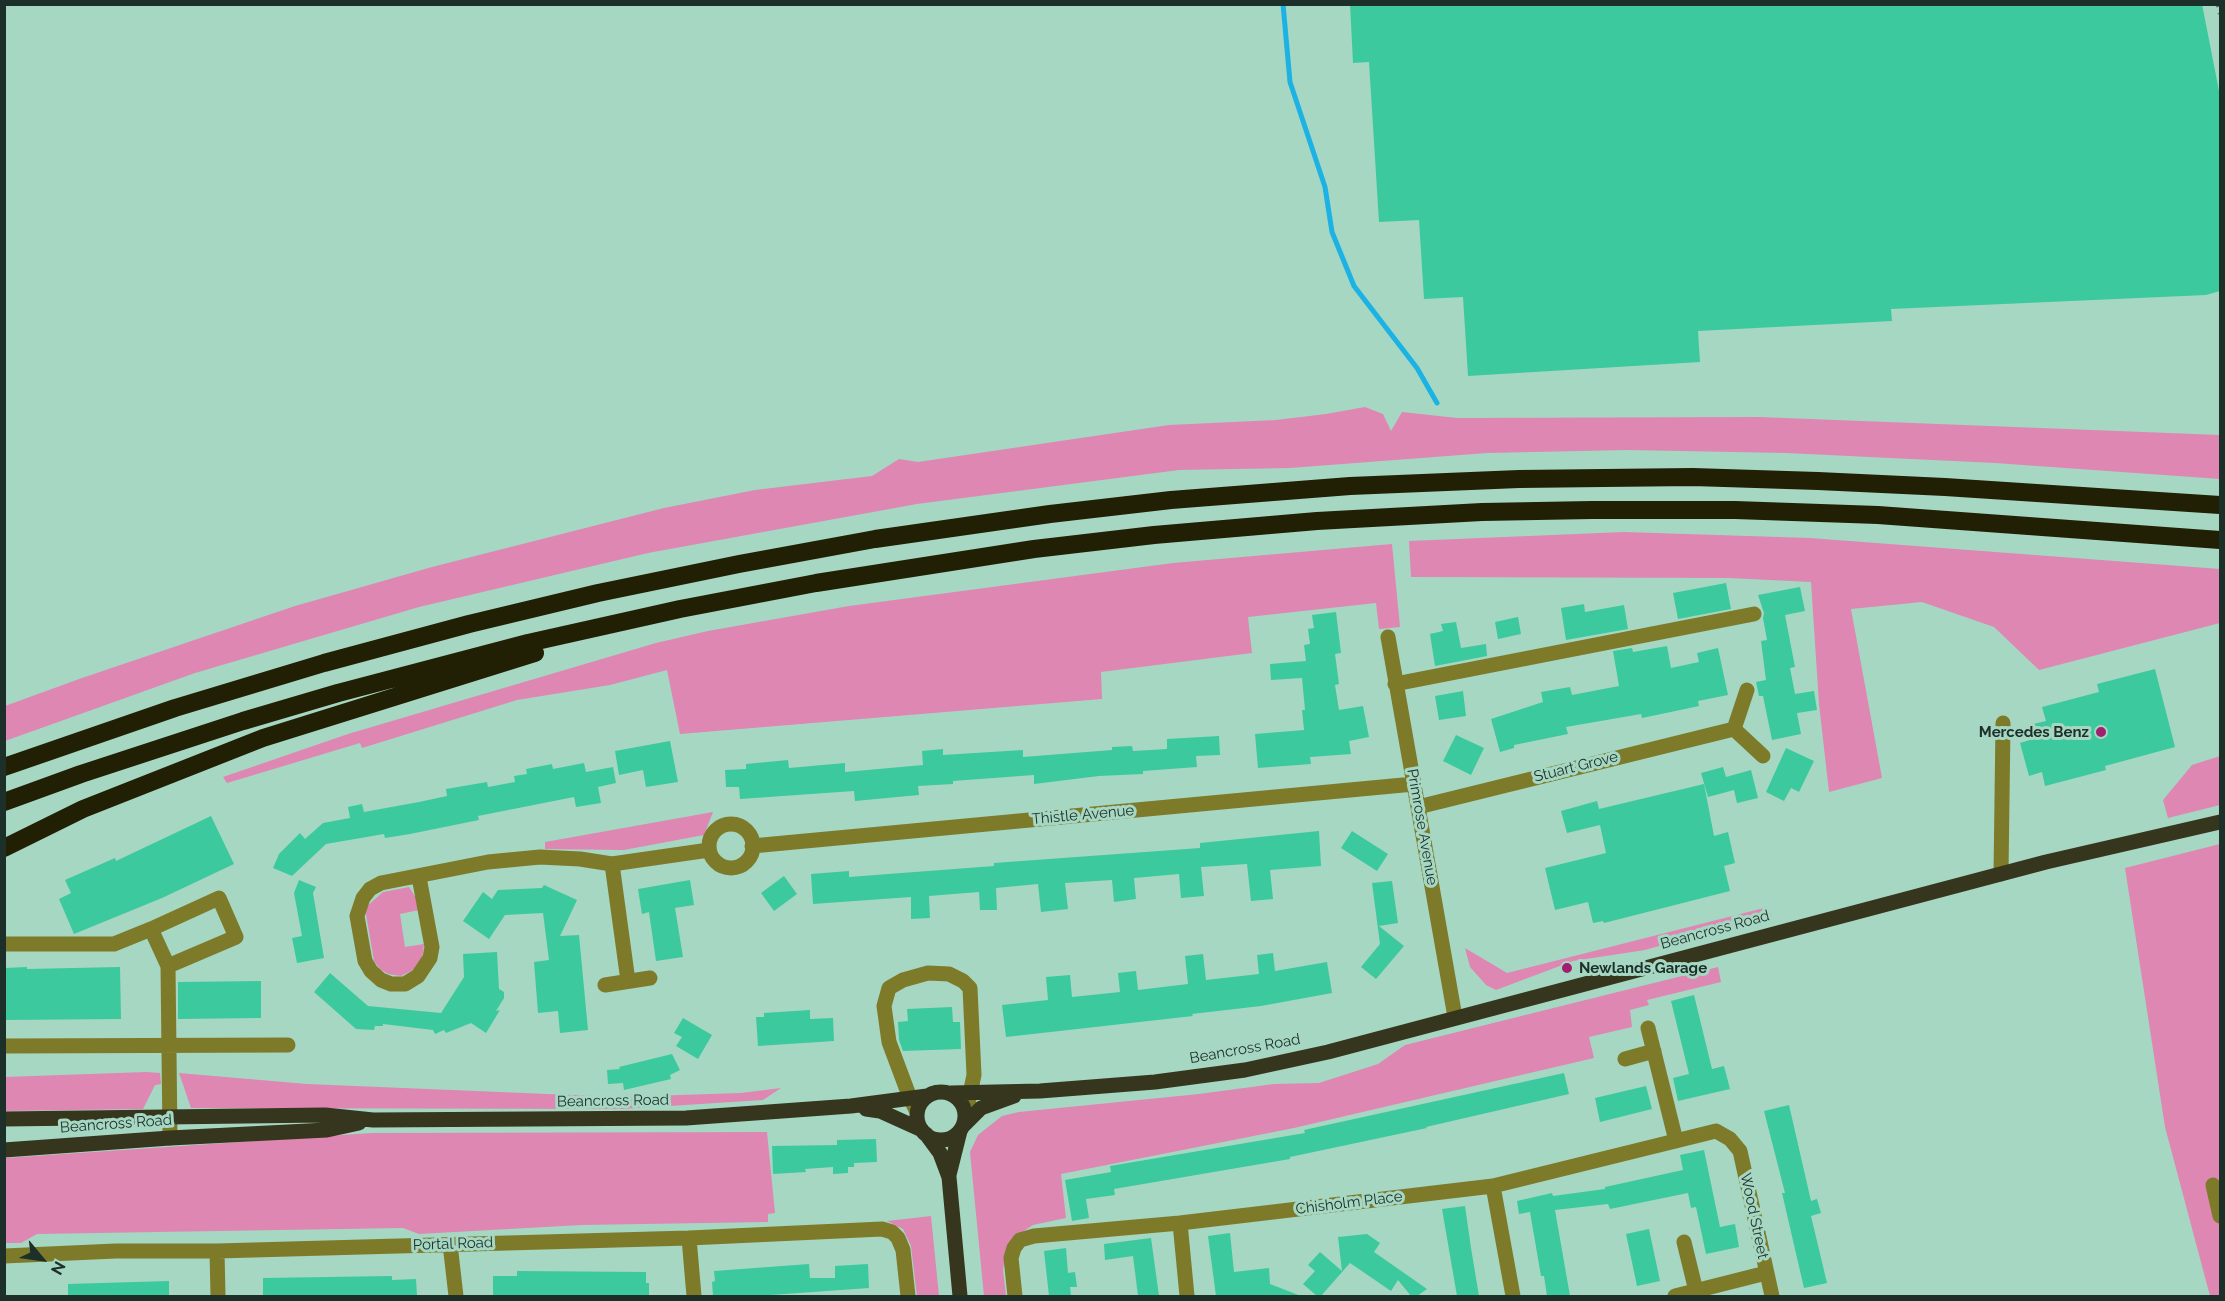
<!DOCTYPE html>
<html>
<head>
<meta charset="utf-8">
<style>
	body { margin:0 }
	#map { position:relative; width:2225px; height:1301px; overflow:hidden; background:#a6d7c3; font-family:Raleway,sans-serif }
	canvas { display:block }
	.frame { position:absolute; inset:0; border:6px solid #1c2f28; pointer-events:none }
	.north { position:absolute; left:12px; top:1229px; width:60px; height:60px; -webkit-text-stroke:4px #a6d7c3; paint-order:stroke; rotate:119deg; font-size:16px; font-weight:700; line-height:24px; text-align:center; color:#1c2f28 }
	.north::after { content:''; display:block; margin:auto; width:21px; height:27px; background:#1c2f28; clip-path:polygon(50% 0,100% 100%,50% 72%,0 100%) }
</style>
</head>
<body>
<div id="map">
<canvas width="2225" height="1301"></canvas>
<div class="frame"></div>
<div class="north">N</div>
</div>
<script>
const c = document.querySelector('canvas').getContext('2d');
c.lineJoin = 'round';
function fillPath(path, color) { c.fillStyle = color; c.fill(path, 'evenodd'); }
const shape = rows => new Path2D(rows.map(r => 'M' + r).join(''));
function trace(path, color, width, dash) { c.strokeStyle = color; c.lineWidth = width; c.lineCap = dash ? 'butt' : 'round'; c.setLineDash(dash || []); c.stroke(path); }
function write(font, color, halo, rows, align = 'center') {
  c.font = font + ' Raleway,sans-serif'; c.lineWidth = 6; c.setLineDash([]); c.textBaseline = 'middle'; c.strokeStyle = halo; c.fillStyle = color; for (const [text, x, y, turn = 0] of rows) {
    c.save(); c.translate(x, y); c.rotate((+turn || 0) * Math.PI / 180); c.textAlign = isNaN(turn) ? turn : align; if (halo) c.strokeText(text, 0, 0); c.fillText(text, 0, 0); c.restore();
  }
}
fillPath(shape([
	[1365,407,1383,414,1391,431,1402,412,1457,418,1759,417,2220,435,2220,479,1995,463,1786,453,1627,450,1487,453,1290,468,1179,470,917,504,648,553,419,607,195,673,5,741,5,706,82,678,295,606,432,567,664,508,755,490,872,476,899,459,918,462,1169,425,1276,420,1326,414],
	[1624,532,1810,538,2220,569,2220,623,2039,670,1994,627,1922,602,1851,609,1882,778,1829,792,1819,704,1811,582,1729,578,1411,577,1409,541],
	[1392,544,1400,627,1379,629,1376,603,1248,617,1252,653,1101,672,1102,699,680,734,667,670,610,685,517,700,362,748,360,743,227,783,223,777,348,734,656,643,708,631,849,606,1173,563],
	[2220,756,2220,805,2168,818,2163,800,2192,765],
	[713,812,704,835,624,850,545,849,545,842],
	[2220,844,2220,1296,2210,1296,2165,1127,2125,868],
	[409,887,416,898,419,910,400,914,405,947,424,944,423,953,420,962,413,970,401,976,388,974,380,969,374,961,365,908,383,892],
	[1768,907,1771,915,1645,950,1573,961,1496,990,1486,985,1470,967,1465,948,1507,973],
	[1718,967,1721,982,1647,1000,1649,1005,1630,1010,1632,1027,1589,1037,1594,1058,1294,1128,1061,1174,1066,1218,1033,1225,1013,1238,1007,1250,1003,1269,1006,1296,984,1296,970,1152,978,1135,1002,1116,1019,1112,1199,1094,1274,1084,1319,1083,1378,1064,1405,1045],
	[146,1072,160,1073,161,1084,155,1085,143,1109,5,1111,5,1077],
	[179,1073,307,1084,620,1097,741,1093,781,1088,763,1100,622,1109,191,1108],
	[767,1132,775,1213,768,1214,768,1222,581,1225,419,1234,403,1228,37,1234,21,1243,5,1243,5,1158,372,1133],
	[931,1216,939,1296,917,1296,911,1246,903,1229,887,1221]
]), '#de87b3');
trace(shape([
	[1283,4,1290,82,1325,187,1332,232,1354,286,1417,368,1437,403]
]), '#1cb2e4', 5);
fillPath(shape([
	[1350,4,2202,4,2220,96,2220,291,2206,295,1891,309,1892,321,1698,331,1700,362,1468,376,1463,297,1424,299,1419,220,1379,222,1369,62,1353,63],
	[1726,583,1731,609,1678,619,1673,593],
	[1800,587,1805,611,1785,615,1795,667,1790,668,1795,694,1814,691,1817,710,1797,713,1801,734,1772,740,1763,696,1759,696,1756,682,1766,680,1761,641,1767,640,1763,618,1764,613,1758,595],
	[1584,604,1585,612,1624,605,1628,629,1566,640,1561,608],
	[1336,612,1341,653,1335,654,1339,684,1335,685,1339,710,1363,706,1369,737,1349,741,1351,754,1310,757,1311,764,1258,768,1255,734,1304,730,1302,710,1305,710,1302,678,1271,680,1270,664,1306,661,1304,645,1310,644,1308,629,1314,628,1312,615],
	[1518,617,1521,634,1498,639,1495,622],
	[1456,622,1461,648,1486,644,1487,656,1435,666,1430,634,1443,631,1441,624],
	[1667,646,1671,668,1699,662,1697,653,1718,648,1728,695,1698,701,1699,706,1666,713,1642,718,1641,714,1566,727,1568,734,1514,745,1514,748,1500,752,1491,719,1543,702,1541,692,1570,687,1572,695,1619,686,1613,651,1632,648,1633,652],
	[2155,669,2175,747,2105,766,2106,770,2045,786,2042,772,2029,776,2020,743,2033,739,2029,725,2046,721,2042,707,2099,692,2097,684],
	[1463,691,1466,716,1439,720,1435,696],
	[1456,735,1484,748,1471,775,1443,761],
	[1219,736,1220,755,1196,756,1197,767,1143,771,1143,774,1099,776,1034,784,1034,775,953,781,953,784,918,786,919,795,855,801,854,791,740,799,739,787,726,787,725,770,746,769,746,764,788,760,789,768,845,763,845,772,923,765,922,751,943,749,943,755,1023,750,1023,757,1112,750,1112,747,1132,746,1133,751,1167,749,1167,739],
	[670,741,678,782,646,787,643,770,619,775,615,751],
	[1786,748,1814,761,1799,792,1791,788,1784,801,1766,792],
	[584,763,586,772,613,767,616,783,598,787,601,803,576,807,574,797,478,816,479,820,410,834,385,838,384,834,326,844,292,876,273,868,279,854,300,833,305,839,323,823,350,818,348,807,362,804,364,812,419,802,447,796,446,789,487,782,488,787,515,782,514,776,527,774,526,769,552,764,553,769],
	[1723,767,1726,777,1751,770,1758,798,1737,803,1734,790,1708,797,1701,773],
	[1704,784,1714,836,1728,832,1735,863,1724,866,1730,891,1604,923,1603,921,1593,923,1588,902,1555,910,1545,868,1606,853,1600,825,1567,833,1561,811,1597,801,1599,809],
	[211,816,234,864,162,898,74,934,59,899,71,893,65,880,115,858,116,861],
	[1319,831,1321,866,1270,870,1273,899,1251,901,1247,864,1201,867,1204,896,1181,898,1179,874,1134,878,1136,899,1114,902,1112,880,1065,883,1068,909,1041,912,1038,884,996,888,997,910,980,910,979,892,929,896,930,918,911,919,911,897,813,904,811,874,849,871,849,877,994,866,994,863,1200,848,1200,843],
	[1352,831,1388,854,1377,871,1341,848],
	[784,876,797,894,774,911,761,893],
	[299,880,316,887,313,893,324,958,297,963,292,938,302,936,294,893],
	[690,880,694,905,675,908,683,957,656,961,649,912,642,914,638,889],
	[1392,881,1398,923,1379,926,1404,946,1376,979,1361,967,1380,944,1372,883],
	[544,885,577,900,560,936,579,935,588,1030,560,1033,558,1011,538,1013,534,962,549,960,543,913,505,915,489,939,463,921,483,892,492,899,498,890,542,888],
	[497,952,499,989,504,992,504,998,496,1011,500,1010,486,1033,471,1023,446,1033,444,1030,435,1034,433,1030,383,1024,383,1026,375,1026,374,1030,356,1029,314,992,330,973,368,1006,441,1013,464,977,463,954],
	[1273,953,1275,971,1327,962,1332,993,1261,1006,1192,1014,1193,1016,1006,1037,1002,1005,1048,1000,1046,977,1070,975,1072,997,1120,992,1118,973,1136,971,1138,990,1188,984,1185,956,1203,954,1206,980,1259,974,1257,955],
	[27,967,27,969,120,967,121,1019,4,1020,4,968],
	[261,981,261,1018,178,1019,178,982],
	[1694,995,1712,1069,1724,1066,1730,1089,1678,1101,1673,1078,1689,1074,1671,1001],
	[952,1007,953,1022,960,1022,961,1049,903,1051,899,1040,898,1022,908,1021,907,1009],
	[810,1010,810,1019,833,1018,834,1041,758,1046,756,1017,764,1017,764,1013],
	[683,1018,712,1035,698,1059,676,1046,682,1037,674,1033],
	[672,1054,680,1070,670,1075,671,1079,624,1090,623,1083,608,1084,607,1070,620,1069,619,1067],
	[1564,1073,1569,1094,1426,1127,1427,1128,1290,1157,1290,1159,1114,1189,1115,1195,1086,1199,1089,1218,1072,1221,1065,1180,1111,1172,1110,1166,1305,1133,1304,1130],
	[1646,1086,1652,1109,1600,1122,1595,1098],
	[1789,1105,1811,1201,1817,1199,1821,1213,1811,1216,1827,1283,1804,1288,1782,1193,1785,1193,1764,1111],
	[876,1139,877,1162,854,1163,854,1167,848,1167,848,1173,833,1174,833,1167,805,1169,806,1172,773,1174,772,1146,837,1145,837,1140],
	[1704,1150,1720,1227,1735,1224,1739,1247,1706,1254,1696,1207,1691,1208,1688,1193,1610,1209,1608,1204,1555,1210,1570,1296,1547,1296,1544,1276,1541,1276,1530,1212,1519,1214,1517,1201,1552,1193,1553,1196,1605,1189,1605,1187,1683,1170,1680,1155],
	[1465,1206,1471,1248,1479,1296,1457,1296,1442,1209],
	[1649,1229,1660,1281,1637,1286,1626,1234],
	[1230,1233,1234,1272,1269,1268,1270,1284,1301,1296,1216,1296,1208,1236],
	[1367,1234,1380,1243,1374,1252,1427,1289,1417,1296,1411,1296,1398,1280,1391,1291,1350,1263,1321,1296,1317,1296,1303,1284,1315,1271,1308,1265,1320,1252,1342,1271,1338,1237],
	[1151,1238,1159,1296,1138,1296,1133,1256,1105,1260,1104,1244],
	[1066,1248,1068,1273,1075,1272,1077,1287,1070,1287,1071,1296,1049,1296,1044,1251],
	[809,1264,810,1278,835,1278,835,1266,868,1264,869,1288,757,1296,713,1296,712,1282,715,1281,714,1271],
	[517,1271,646,1272,646,1283,649,1283,649,1296,493,1296,493,1276,517,1276],
	[392,1276,392,1280,416,1279,417,1296,263,1296,263,1278],
	[169,1281,169,1296,68,1296,68,1284]
]), '#3cc99e');
trace(shape([
	[1388,637,1455,1017],
	[1395,684,1754,614],
	[1747,690,1734,729,1763,756],
	[1418,807,1734,729],
	'709 846a22 22 0 1 1 44 0a22 22 0 1 1-44 0Z',
	[752,846,1414,784],
	[612,864,628,981],
	[2001,874,2003,723],
	[419,877,432,947,430,958,418,976,405,984,391,984,381,980,371,971,365,961,357,916,363,898,370,889,381,883,488,862,540,857,580,859,612,864,709,850],
	[151,929,219,898,236,937,168,966],
	[4,944,114,944,151,929,168,966,170,1138],
	[605,985,650,978],
	[1648,1028,1676,1141],
	[4,1046,288,1045],
	[1625,1059,1654,1051],
	[917,1112,910,1098,889,1042,884,1006,889,988,903,980,928,973,949,974,963,981,970,988,974,1075,966,1113],
	[2213,1185,2220,1216],
	[1493,1186,1513,1296],
	[1180,1223,1187,1296],
	[689,1238,694,1296],
	[1684,1242,1696,1291],
	[450,1244,456,1296],
	[217,1251,218,1296],
	[4,1256,116,1251,217,1251,689,1238,882,1229,892,1232,898,1238,903,1250,908,1296],
	[1015,1296,1011,1258,1014,1248,1020,1240,1034,1236,1180,1223,1493,1186,1716,1131,1730,1139,1740,1151,1772,1296],
	[1675,1296,1766,1273]
]), '#7d7b2a', 15);
trace(shape([
	'917 1116a24 24 0 1 1 48 0a24 24 0 1 1-48 0Z',
	[951,1093,1040,1091,1155,1082,1245,1070,1328,1052,2046,862,2220,822],
	[866,1109,880,1111,922,1130],
	[4,1119,325,1115,373,1120,686,1118,851,1106,927,1096],
	[963,1126,981,1108,1014,1096],
	[926,1134,940,1153,949,1177,960,1296],
	[4,1150,170,1138,327,1130,359,1123],
	[949,1175,960,1131]
]), '#36361e', 15);
trace(shape([
	[4,767,175,708,324,663,469,624,598,593,739,564,875,539,1050,514,1171,500,1350,486,1519,479,1603,478,1693,477,1818,481,1945,487,2220,505],
	[4,802,81,774,243,721,338,693,528,643,680,609,816,583,1034,549,1154,535,1317,521,1482,512,1592,510,1735,510,1878,515,2220,540],
	[4,848,83,809,263,738,535,653]
]), '#212004', 18);
trace(shape([
	[2218,4,2220,14]
]), '#57776b', 4.5, [3, 6]);
for (const [x, y, r, color] of [
	[2101,732,6,"#a11f6f"],
	[1567,968,6,"#a11f6f"]
]) { const dot = new Path2D(); dot.arc(x, y, r, 0, 2 * Math.PI); c.fillStyle = color; c.fill(dot); trace(dot, '#a6d7c3', 2); }
write('bold 15px', '#1c2f28', '#a6d7c3', [
	["Mercedes Benz",2089,732],
	["Newlands Garage",1579,968,"left"]
], 'right');
write('15px', '#1c2f28', '#a6d7c3', [
	["Stuart Grove",1576,767,-14],
	["Thistle Avenue",1083,815,-5],
	["Primrose Avenue",1422,827,80],
	["Beancross Road",1715,930,-15],
	["Beancross Road",1245,1049,-10],
	["Beancross Road",613,1101,-1],
	["Beancross Road",116,1124,-4],
	["Chisholm Place",1349,1203,-7],
	["Wood Street",1754,1216,78],
	["Portal Road",453,1244,-2]
]);
</script>
</body>
</html>
